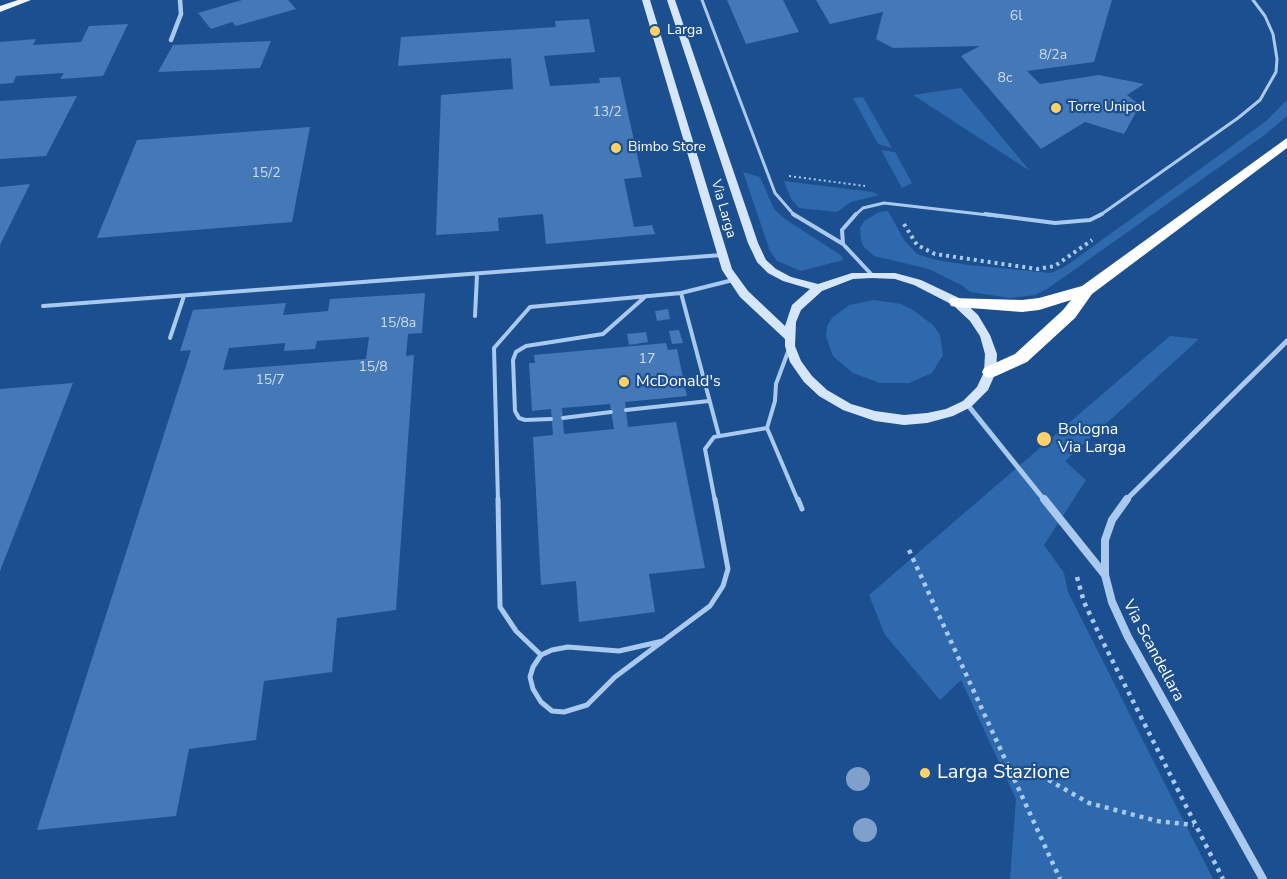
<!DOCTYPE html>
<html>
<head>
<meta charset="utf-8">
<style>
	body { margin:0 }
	canvas { display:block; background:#1b4f8f }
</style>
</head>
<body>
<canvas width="1287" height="879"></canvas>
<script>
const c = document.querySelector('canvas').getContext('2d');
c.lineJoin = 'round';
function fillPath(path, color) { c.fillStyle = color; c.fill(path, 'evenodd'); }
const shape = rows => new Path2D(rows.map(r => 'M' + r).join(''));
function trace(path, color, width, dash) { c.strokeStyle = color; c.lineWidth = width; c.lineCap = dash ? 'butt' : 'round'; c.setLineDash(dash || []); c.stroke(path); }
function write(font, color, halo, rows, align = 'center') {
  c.font = font + ' "Nunito Sans",sans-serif'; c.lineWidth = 4.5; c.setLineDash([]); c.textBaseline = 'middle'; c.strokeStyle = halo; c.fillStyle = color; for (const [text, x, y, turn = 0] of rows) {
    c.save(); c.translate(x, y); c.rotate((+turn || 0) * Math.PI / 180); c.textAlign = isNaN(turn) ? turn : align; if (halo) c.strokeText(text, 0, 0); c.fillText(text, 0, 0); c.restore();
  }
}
fillPath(shape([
	[961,88,1030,171,913,95],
	[863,97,892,148,878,144,853,98],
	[1287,100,1287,116,1266,134,1047,289,1035,295,1010,298,970,292,963,286,929,269,874,256,863,246,861,239,860,228,864,221,879,212,888,211,904,240,917,254,936,260,969,265,1051,273,1066,266,1265,122],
	[881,150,895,152,912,183,902,188],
	[743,172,760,177,774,209,785,219,842,256,843,260,801,271,777,261,770,251],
	[784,181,872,192,879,195,851,202,837,212,799,208,791,199],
	[874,300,901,304,913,310,933,325,940,335,943,355,932,373,909,383,880,383,853,373,833,356,826,336,827,326,832,318,849,305],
	[1170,336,1199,339,1065,461,1086,480,1044,545,1064,573,1068,592,1213,879,1010,879,1016,799,961,680,940,700,885,635,869,595]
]), '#2e69ad');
fillPath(shape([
	[242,0,288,0,296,9,236,26,232,22,211,29,198,13],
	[727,0,783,0,799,32,746,44],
	[816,0,1112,0,1094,62,1027,71,1040,84,1099,75,1144,84,1127,95,1140,105,1124,134,1085,122,1041,149,961,56,980,46,893,48,876,39,883,12,830,24],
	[589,19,595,52,544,56,550,86,600,83,599,78,620,77,642,177,624,179,634,227,652,225,655,234,546,244,543,214,498,218,499,231,436,235,441,95,513,89,511,58,398,66,401,37,556,27,555,21],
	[128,24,103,76,60,79,64,73,16,76,13,83,0,84,0,42,36,39,33,45,81,42,89,26],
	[271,41,260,68,158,72,173,45],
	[77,96,46,156,0,159,0,101],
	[310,127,292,222,97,238,137,140],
	[30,184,0,245,0,187],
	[425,293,422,333,408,334,406,356,414,355,396,610,337,618,332,672,264,681,256,740,189,749,176,816,37,830,191,350,180,351,193,310,286,303,283,315,328,311,330,299],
	[369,337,366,359,223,370,229,348,285,343,284,351,315,349,317,341],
	[668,309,670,319,657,321,655,311],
	[679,330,683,343,672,344,669,331],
	[646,332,648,342,629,345,627,334],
	[666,343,668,350,677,349,687,396,625,402,628,427,676,422,705,568,649,574,655,612,579,622,576,581,541,585,533,437,553,435,551,409,532,411,529,363,535,363,534,355],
	[610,404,614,429,564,434,562,408],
	[73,383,25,507,0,571,0,389]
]), '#4478b7');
trace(shape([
	[789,176,865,186]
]), '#a9c9ee', 2, [2, 3]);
trace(shape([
	[904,224,917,245,935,254,1037,269,1055,266,1092,240]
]), '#a9c9ee', 4, [3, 4]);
trace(shape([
	[909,550,1060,879],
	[1077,577,1084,602,1102,640,1223,879],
	[1013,775,1045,778,1089,803,1157,821,1194,825]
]), '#a9c9ee', 4.5, [4, 5]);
trace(shape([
	[702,0,775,193,795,216],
	[854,216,863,208,884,203,997,216],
	[1099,216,1238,118,1260,100,1276,72,1277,59,1273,34,1265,16,1253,0]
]), '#a9c9ee', 3);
trace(shape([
	[793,214,843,244],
	[856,214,842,230,843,244,872,275],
	[985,214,1055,223,1090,220,1102,214],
	[681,293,719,436],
	[43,306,722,255],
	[475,316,477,275],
	[170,338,184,296],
	[789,349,776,384,775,401,767,428,798,501],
	[626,410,709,401],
	[563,418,611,412],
	[551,419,525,420,519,418,515,411,513,360,516,352,526,346,603,334,646,296],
	[498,501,494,348,530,307,681,293,733,280],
	[715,501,705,449,714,437,767,428]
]), '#a9c9ee', 4);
trace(shape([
	[498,499,500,607,516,631,541,655],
	[798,499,802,509],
	[663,641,615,677,587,705,564,712,552,711,541,702,533,689,530,677,533,667,541,655,552,650,568,647,619,651,663,641],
	[663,641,710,606,723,586,728,569,715,499]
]), '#a9c9ee', 5);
trace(shape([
	[171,40,181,14,180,0]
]), '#a9c9ee', 4.5);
trace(shape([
	[967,404,1045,501],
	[1125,501,1287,341]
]), '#a9c9ee', 5);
trace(shape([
	[1044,499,1105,575],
	[1127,499,1112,520,1105,540,1105,575,1112,602,1128,637,1263,879]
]), '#a9c9ee', 8);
fillPath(shape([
	[642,0,650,0,732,269,748,291,785,326,792,305,810,289,783,281,768,273,757,262,748,243,667,0,675,0,758,243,766,260,776,269,791,277,818,284,852,273,895,273,921,280,961,299,978,315,990,335,997,354,996,372,988,390,971,407,953,416,927,423,904,425,875,421,843,410,819,396,804,382,790,362,785,346,785,339,740,297,722,270,642,0],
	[872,278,895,279,914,285,953,305,970,321,980,336,985,354,984,372,977,387,963,401,946,409,927,413,904,415,875,411,851,404,827,390,812,376,801,361,795,346,796,322,801,310,822,291,853,279,872,278]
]), '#d6e6fa');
fillPath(shape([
	[18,0,31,0,0,12,0,6,18,0]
]), '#f0f6ff');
fillPath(shape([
	[1287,138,1287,148,1092,294,1075,318,1027,362,996,376,990,378,984,376,982,372,984,368,1015,354,1063,310,1071,300,1039,310,1022,312,957,307,951,306,949,302,951,298,1022,300,1039,298,1082,286,1287,138]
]), '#fff');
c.fillStyle = '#7ea0ca';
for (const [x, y] of [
	[858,779],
	[865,830]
]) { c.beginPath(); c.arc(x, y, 12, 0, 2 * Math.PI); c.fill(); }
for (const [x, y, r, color] of [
	[655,31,6,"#ffd166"],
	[1056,108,6,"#ffd166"],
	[616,148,6,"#ffd166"],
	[624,382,6,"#ffd166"],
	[1044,439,8,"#ffd166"],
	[925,773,6,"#ffd166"]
]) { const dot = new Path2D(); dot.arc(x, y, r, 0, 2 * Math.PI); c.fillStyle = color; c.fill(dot); trace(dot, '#1b4f8f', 2); }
write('14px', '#d0dded', null, [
	["6l",1016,17],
	["8/2a",1053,56],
	["8c",1005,79],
	["13/2",607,113],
	["15/2",266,174],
	["15/8a",398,324],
	["17",647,360],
	["15/8",373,368],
	["15/7",270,381]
]);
write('14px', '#fff', '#1b4f8f', [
	["Larga",667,31],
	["Torre Unipol",1068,108],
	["Bimbo Store",628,148]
], 'left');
write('14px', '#fff', '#1b4f8f', [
	["Via Larga",723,209,74]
]);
write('16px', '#fff', '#1b4f8f', [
	["McDonald's",636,382],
	["Bologna",1058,430],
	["Via Larga",1058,448]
], 'left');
write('16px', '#fff', '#1b4f8f', [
	["Via Scandellara",1153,651,62]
]);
write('20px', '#fff', '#1b4f8f', [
	["Larga Stazione",937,773]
], 'left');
</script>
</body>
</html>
